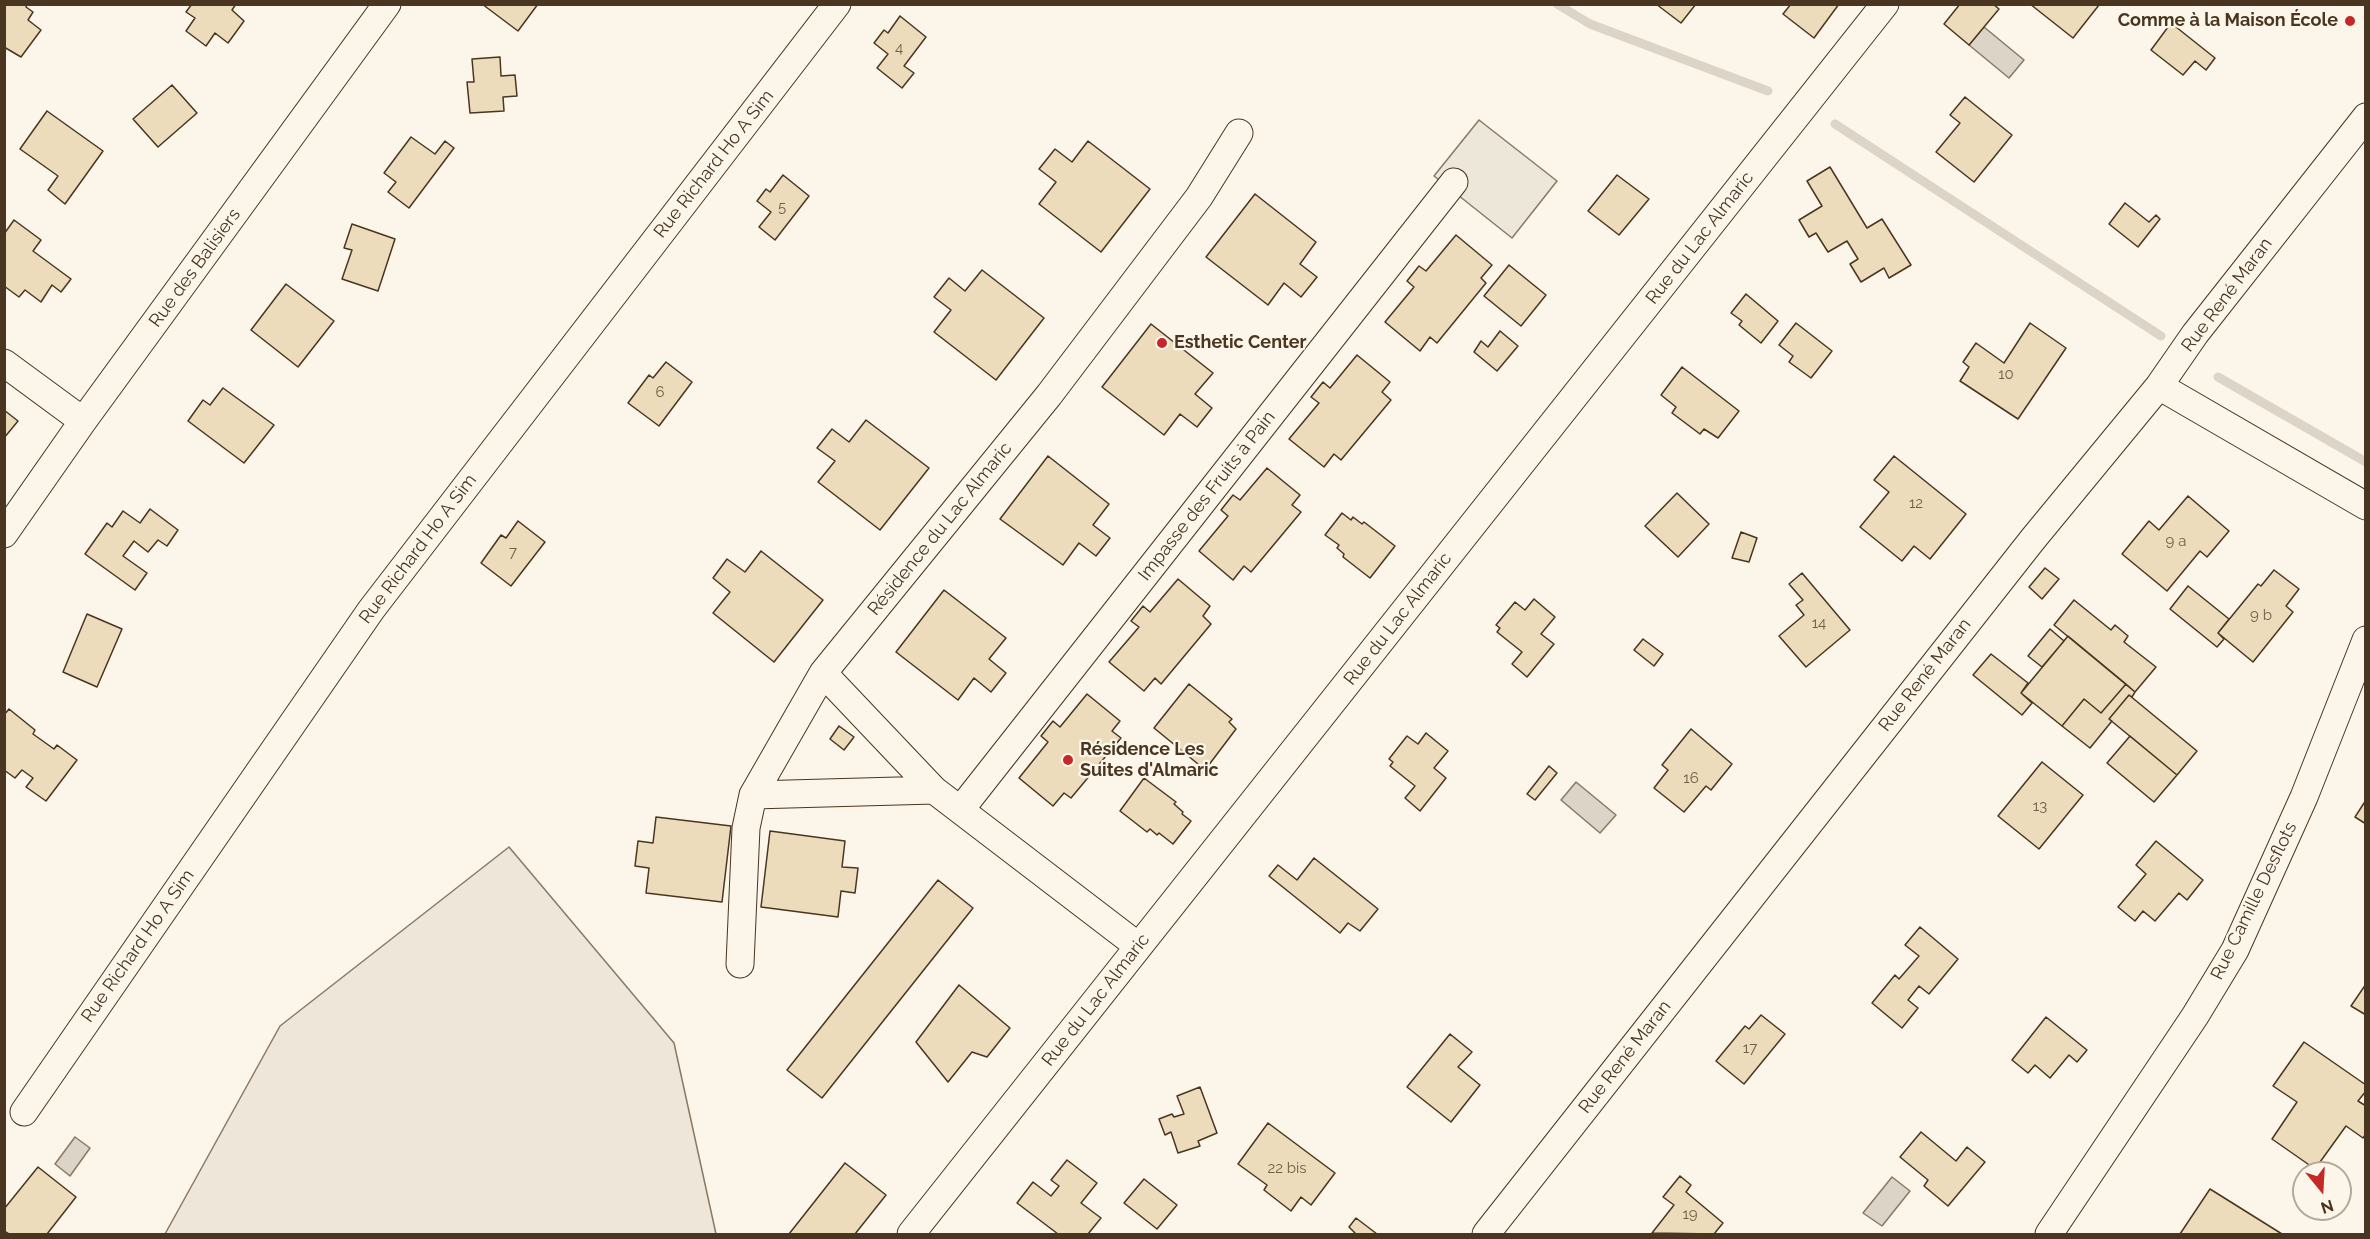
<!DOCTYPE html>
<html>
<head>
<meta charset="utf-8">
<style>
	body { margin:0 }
	#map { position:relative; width:2370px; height:1239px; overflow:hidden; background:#fbf6e9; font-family:Raleway,sans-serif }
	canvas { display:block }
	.frame { position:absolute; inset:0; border:6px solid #4a3520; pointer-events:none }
	.north { position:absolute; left:2292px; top:1161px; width:60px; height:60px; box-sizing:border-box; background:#fbf6e9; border:2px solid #b4a999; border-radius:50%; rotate:162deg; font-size:16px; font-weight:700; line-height:24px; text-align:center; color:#4a3520 }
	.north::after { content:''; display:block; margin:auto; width:21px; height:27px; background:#c62828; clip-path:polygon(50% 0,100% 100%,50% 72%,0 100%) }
</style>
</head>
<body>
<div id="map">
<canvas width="2370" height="1239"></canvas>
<div class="frame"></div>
<div class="north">N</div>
</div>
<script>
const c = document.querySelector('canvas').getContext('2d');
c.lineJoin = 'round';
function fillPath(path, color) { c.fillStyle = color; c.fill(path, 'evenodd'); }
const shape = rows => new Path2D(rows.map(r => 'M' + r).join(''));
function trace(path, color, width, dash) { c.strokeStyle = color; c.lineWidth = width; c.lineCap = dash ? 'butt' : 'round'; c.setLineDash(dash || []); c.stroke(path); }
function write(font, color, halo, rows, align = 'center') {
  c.font = font + ' Raleway,sans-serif'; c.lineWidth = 4.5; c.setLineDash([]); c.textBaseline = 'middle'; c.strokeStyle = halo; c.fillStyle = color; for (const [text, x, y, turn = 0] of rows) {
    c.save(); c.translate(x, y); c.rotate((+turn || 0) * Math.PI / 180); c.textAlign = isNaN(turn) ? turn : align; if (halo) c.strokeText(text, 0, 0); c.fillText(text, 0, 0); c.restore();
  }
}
const green = shape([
	[509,847,674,1043,716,1234,165,1234,280,1026,509,847]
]);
fillPath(green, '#ede6d9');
trace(green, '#887966', 1.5);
const parking = shape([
	[1479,120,1557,181,1512,238,1434,176,1479,120]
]);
fillPath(parking, '#ede7d9');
trace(parking, '#887966', 1.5);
const water = shape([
	[1984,27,2024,60,2009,78,1969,45,1984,27],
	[1576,782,1616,815,1600,833,1561,800,1576,782],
	[75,1137,90,1148,70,1176,55,1164,75,1137],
	[1892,1177,1910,1191,1882,1226,1863,1213,1892,1177]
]);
fillPath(water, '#dcd4c6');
trace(water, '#887966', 1.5);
trace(shape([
	[1557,4,1590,24,1768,91],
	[1835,124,2161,336],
	[2218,377,2366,462]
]), '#dcd4c6', 9);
const building = shape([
	[4,4,27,4,26,7,33,12,28,20,41,30,21,57,4,47,4,4],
	[192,4,236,4,232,10,244,21,228,43,215,33,206,46,186,31,195,18,186,12,192,4],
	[482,4,538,4,518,31,482,4],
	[1656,4,1696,4,1681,23,1656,4],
	[1791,4,1839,4,1814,38,1783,14,1791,4],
	[1960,4,1993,4,1999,9,1969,45,1944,24,1960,4],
	[2030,4,2098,4,2099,5,2073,38,2030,4],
	[900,16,926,37,904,66,914,73,902,88,877,68,888,54,874,43,884,30,888,33,900,16],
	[2171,23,2215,58,2206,70,2195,61,2183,75,2151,50,2171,23],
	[500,57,501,76,515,75,517,96,503,97,504,111,470,113,467,82,474,82,472,59,500,57],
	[172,85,197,113,158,147,133,119,172,85],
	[1965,97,2012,135,1974,182,1936,152,1960,123,1950,115,1965,97],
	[47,111,103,151,65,204,48,190,58,176,20,149,47,111],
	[411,137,435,154,445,141,454,148,409,208,388,192,396,182,384,173,411,137],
	[1088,141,1150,189,1101,252,1039,204,1056,182,1039,169,1055,149,1072,162,1088,141],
	[1830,167,1867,228,1882,219,1911,265,1889,278,1884,268,1861,282,1850,264,1858,259,1847,241,1828,252,1816,233,1809,237,1799,220,1822,206,1807,181,1830,167],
	[783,175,809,196,775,240,759,227,771,212,757,201,766,189,770,192,783,175],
	[1617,175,1649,199,1619,235,1588,211,1617,175],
	[1255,194,1316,242,1300,264,1317,277,1301,297,1284,283,1268,305,1206,257,1255,194],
	[2125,203,2149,222,2156,215,2160,219,2138,247,2109,224,2125,203],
	[14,220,41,240,33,251,71,279,61,292,52,285,41,302,25,290,19,297,4,286,4,234,14,220],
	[352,224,395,239,378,291,342,279,352,250,344,248,352,224],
	[1456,235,1492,265,1481,278,1486,283,1437,343,1430,337,1420,351,1385,322,1414,287,1407,281,1419,266,1426,271,1456,235],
	[1509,265,1546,295,1521,326,1484,296,1509,265],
	[982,270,1044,318,996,380,934,332,951,310,934,297,949,278,965,291,982,270],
	[286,284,334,321,298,367,251,330,286,284],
	[1746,294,1778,321,1761,343,1739,325,1742,321,1731,313,1746,294],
	[1796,323,1832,351,1811,378,1789,362,1793,356,1779,345,1796,323],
	[2030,323,2066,348,2018,419,1960,381,1969,367,1963,362,1976,343,2004,363,2030,323],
	[1151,324,1213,373,1195,394,1212,408,1197,427,1180,414,1164,435,1102,387,1151,324],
	[1500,331,1518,346,1497,371,1474,352,1481,341,1488,347,1500,331],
	[1357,355,1390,382,1382,392,1391,400,1341,460,1334,454,1324,467,1289,439,1319,403,1311,397,1323,382,1330,388,1357,355],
	[666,362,692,382,659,426,628,403,649,375,653,378,666,362],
	[1682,367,1739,411,1718,438,1704,429,1700,434,1672,413,1676,407,1661,395,1682,367],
	[223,388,274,425,244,463,188,421,203,400,210,405,223,388],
	[4,410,18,421,4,438,4,410],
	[866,420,929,468,880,530,818,482,835,461,817,448,832,429,849,442,866,420],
	[1048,456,1109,504,1093,525,1110,538,1096,556,1079,543,1063,565,1000,519,1048,456],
	[1894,456,1966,514,1930,559,1914,546,1902,561,1860,527,1889,492,1874,480,1894,456],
	[1267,468,1300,495,1292,505,1301,512,1251,572,1244,566,1233,580,1199,551,1228,516,1221,510,1233,495,1240,500,1267,468],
	[1677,493,1709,524,1678,557,1645,526,1677,493],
	[2188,496,2229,531,2207,557,2200,551,2167,591,2122,554,2149,521,2159,530,2188,496],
	[150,509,178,530,167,546,158,540,148,552,134,541,123,556,147,573,135,590,85,554,107,523,112,527,123,511,140,523,150,509],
	[1342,513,1351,520,1353,517,1362,524,1364,522,1395,546,1370,578,1343,557,1344,554,1337,548,1339,545,1325,535,1342,513],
	[518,521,545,542,511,586,481,563,501,535,506,538,518,521],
	[1741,532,1757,538,1749,562,1732,558,1741,532],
	[761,551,823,600,774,662,713,613,730,592,713,578,727,559,745,572,761,551],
	[2045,568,2059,579,2042,599,2029,587,2045,568],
	[2274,570,2299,589,2286,606,2293,612,2253,662,2218,633,2258,584,2261,586,2274,570],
	[1802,573,1850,630,1806,667,1779,636,1804,615,1796,605,1803,600,1789,584,1802,573],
	[1178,579,1210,606,1203,616,1211,624,1161,684,1155,678,1144,691,1109,662,1139,627,1131,621,1143,606,1150,612,1178,579],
	[2188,586,2229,619,2218,633,2224,639,2217,647,2170,609,2188,586],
	[944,590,1006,638,989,659,1006,673,991,692,974,678,958,700,896,652,944,590],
	[1534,599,1555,617,1541,634,1554,644,1527,677,1512,664,1522,652,1497,632,1500,628,1496,625,1515,602,1525,610,1534,599],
	[2074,600,2111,630,2115,625,2128,636,2124,642,2156,667,2135,692,2054,625,2074,600],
	[87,614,122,629,97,687,63,672,87,614],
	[2050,629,2064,641,2042,667,2028,656,2050,629],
	[2068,636,2126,684,2101,713,2084,699,2062,726,2021,693,2068,636],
	[1643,639,1663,654,1654,666,1634,650,1643,639],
	[1991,654,2028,683,2021,693,2032,703,2022,715,1973,675,1991,654],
	[1189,684,1232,719,1229,722,1236,729,1202,774,1195,768,1198,764,1154,728,1189,684],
	[2126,684,2135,692,2132,697,2129,695,2109,719,2112,721,2090,748,2062,726,2084,699,2101,713,2126,684],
	[1087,694,1120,721,1112,731,1121,738,1071,798,1064,793,1053,806,1019,778,1048,742,1041,736,1053,721,1060,727,1087,694],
	[2129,695,2197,751,2177,775,2109,719,2129,695],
	[9,709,35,730,33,734,54,749,57,745,77,760,46,801,26,787,33,778,22,770,15,778,4,770,4,715,9,709],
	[839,726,854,737,844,750,830,739,839,726],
	[1691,729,1732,764,1711,790,1706,786,1684,812,1654,788,1668,770,1662,765,1691,729],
	[1426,733,1448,751,1434,768,1446,778,1420,811,1405,798,1415,786,1390,766,1393,762,1389,759,1407,736,1418,744,1426,733],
	[2130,736,2177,775,2154,802,2107,763,2130,736],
	[2042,762,2083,795,2039,849,1998,816,2042,762],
	[1549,766,1557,773,1535,800,1527,794,1549,766],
	[1144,778,1176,802,1174,804,1183,812,1182,814,1191,821,1173,844,1159,833,1157,835,1150,829,1147,832,1120,811,1144,778],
	[2366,800,2366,824,2355,817,2366,800],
	[656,817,731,826,722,902,646,893,649,868,635,866,638,841,653,843,656,817],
	[770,831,845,841,842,867,858,868,855,893,841,891,838,917,761,907,770,831],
	[2156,841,2203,880,2187,900,2179,893,2155,921,2143,911,2135,921,2118,907,2146,874,2136,865,2156,841],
	[1314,858,1378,909,1360,931,1348,923,1340,933,1269,876,1278,865,1297,880,1314,858],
	[938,880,973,908,822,1098,787,1070,938,880],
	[1920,927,1958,959,1929,994,1919,986,1908,1000,1918,1008,1902,1028,1872,1003,1895,975,1899,979,1919,956,1905,945,1920,927],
	[2366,984,2366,1015,2351,1006,2366,984],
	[959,985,1010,1028,987,1057,972,1052,948,1082,916,1042,959,985],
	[1761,1015,1785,1034,1744,1084,1716,1061,1745,1026,1749,1029,1761,1015],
	[2046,1017,2087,1050,2077,1062,2069,1055,2050,1078,2035,1065,2028,1073,2012,1060,2046,1017],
	[1450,1034,1472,1052,1458,1067,1480,1085,1451,1122,1407,1087,1450,1034],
	[2304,1042,2366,1085,2366,1091,2358,1101,2366,1106,2366,1134,2363,1138,2346,1126,2315,1169,2272,1139,2297,1102,2273,1086,2304,1042],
	[1200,1087,1217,1133,1198,1141,1200,1146,1178,1153,1171,1132,1165,1135,1159,1119,1172,1114,1174,1117,1184,1114,1177,1096,1200,1087],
	[1268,1123,1335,1173,1311,1205,1301,1197,1291,1211,1264,1190,1267,1185,1238,1164,1268,1123],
	[1921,1132,1956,1161,1967,1147,1985,1162,1948,1206,1924,1186,1928,1180,1900,1157,1921,1132],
	[1067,1160,1097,1183,1081,1203,1101,1218,1088,1234,1058,1234,1017,1203,1033,1182,1051,1196,1059,1186,1051,1180,1067,1160],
	[845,1163,886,1195,855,1234,789,1234,845,1163],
	[38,1167,76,1197,47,1234,9,1234,4,1231,4,1209,38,1167],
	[1680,1176,1691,1185,1686,1192,1723,1223,1714,1234,1652,1233,1674,1205,1663,1197,1680,1176],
	[1144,1179,1177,1205,1157,1229,1124,1203,1144,1179],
	[2210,1189,2282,1234,2180,1234,2210,1189],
	[1356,1218,1377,1234,1354,1234,1355,1233,1349,1227,1356,1218]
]);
fillPath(building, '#ecdcbc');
trace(building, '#4a3520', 1.5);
const minor = shape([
	[4,363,83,421],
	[2159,386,2366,506],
	[4,534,83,421,387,4],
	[823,673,934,790,1138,946],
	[753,795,934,790],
	[961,809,1454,182],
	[740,964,746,828,753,795,823,673,1049,395,1199,197,1239,133],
	[24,1112,371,610,837,4],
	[911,1234,1885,4],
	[1486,1234,2033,539,2159,386,2195,334,2366,117],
	[2049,1234,2195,1016,2235,950,2304,797,2366,640]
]);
trace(minor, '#4a3520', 29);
trace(minor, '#fbf6e9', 27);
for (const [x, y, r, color] of [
	[2350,21,6,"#c62828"],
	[1162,343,6,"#c62828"],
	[1068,760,6,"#c62828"]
]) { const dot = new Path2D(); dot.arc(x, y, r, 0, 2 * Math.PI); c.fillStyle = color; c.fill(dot); trace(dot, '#fbf6e9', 2); }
write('15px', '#725f47', null, [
	["4",899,48],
	["5",782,207],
	["10",2006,374],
	["6",660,392],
	["12",1916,503],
	["9 a",2176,541],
	["7",513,552],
	["9 b",2261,615],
	["14",1819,623],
	["16",1691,778],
	["13",2040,806],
	["17",1750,1048],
	["22 bis",1287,1168],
	["19",1690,1214]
]);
write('bold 18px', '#4a3520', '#fbf6e9', [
	["Comme à la Maison École",2338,21,"right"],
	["Esthetic Center",1174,343],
	["Résidence Les",1080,750],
	["Suites d'Almaric",1080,771]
], 'left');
write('18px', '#4a3520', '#fbf6e9', [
	["Rue Richard Ho A Sim",714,164,-52],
	["Rue du Lac Almaric",1700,238,-52],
	["Rue des Balisiers",195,268,-54],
	["Rue René Maran",2227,295,-53],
	["Impasse des Fruits à Pain",1207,496,-52],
	["Résidence du Lac Almaric",940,529,-51],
	["Rue Richard Ho A Sim",418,549,-53],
	["Rue du Lac Almaric",1398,619,-52],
	["Rue René Maran",1925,675,-52],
	["Rue Camille Desflots",2254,901,-64],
	["Rue Richard Ho A Sim",138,946,-55],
	["Rue du Lac Almaric",1096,1000,-52],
	["Rue René Maran",1625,1057,-52]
]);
</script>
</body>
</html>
